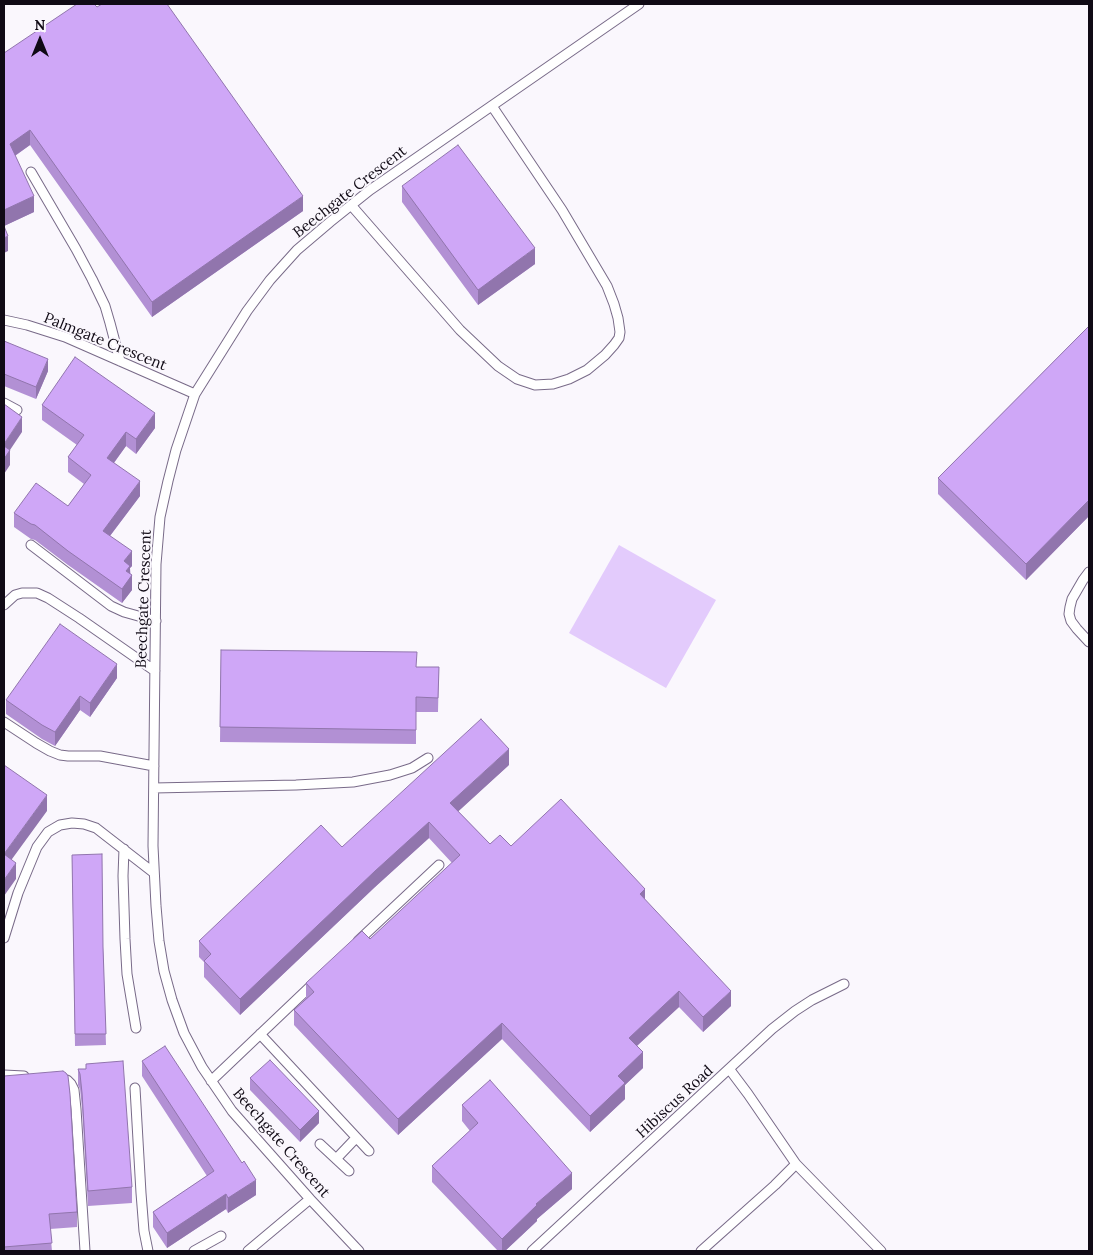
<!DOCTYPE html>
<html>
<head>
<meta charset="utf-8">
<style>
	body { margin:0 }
	#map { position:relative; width:1093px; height:1255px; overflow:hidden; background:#faf7fd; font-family:Lora,serif }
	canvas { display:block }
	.frame { position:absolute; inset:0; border:5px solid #100a15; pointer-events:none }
	.north { position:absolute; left:15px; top:15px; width:50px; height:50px; -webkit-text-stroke:4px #faf7fd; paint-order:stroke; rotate:0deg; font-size:14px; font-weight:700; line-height:20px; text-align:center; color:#100a15 }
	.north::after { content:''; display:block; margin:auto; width:18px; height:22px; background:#100a15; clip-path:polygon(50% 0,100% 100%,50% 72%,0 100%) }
</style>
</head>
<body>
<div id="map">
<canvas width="1093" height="1255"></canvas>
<div class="frame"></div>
<div class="north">N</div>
</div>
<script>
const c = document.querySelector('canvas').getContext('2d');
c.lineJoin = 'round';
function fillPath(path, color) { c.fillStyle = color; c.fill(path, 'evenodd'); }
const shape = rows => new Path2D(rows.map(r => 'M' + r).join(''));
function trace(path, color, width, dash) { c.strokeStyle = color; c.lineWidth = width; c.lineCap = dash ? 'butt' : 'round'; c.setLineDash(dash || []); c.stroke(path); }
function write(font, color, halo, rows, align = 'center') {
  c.font = font + ' Lora,serif'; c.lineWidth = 4; c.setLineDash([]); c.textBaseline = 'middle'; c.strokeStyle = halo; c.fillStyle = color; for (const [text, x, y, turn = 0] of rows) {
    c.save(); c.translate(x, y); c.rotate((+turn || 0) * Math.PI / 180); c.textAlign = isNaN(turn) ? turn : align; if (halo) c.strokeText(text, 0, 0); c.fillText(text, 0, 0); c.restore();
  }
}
fillPath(shape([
	[619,545,716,600,666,688,569,633]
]), '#e3cbfc');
const lane = shape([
	[31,172,76,249,92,279,105,306,110,323,120,361],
	[351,205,460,330,498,366,517,379,535,385,553,384,569,379,587,370,605,355,614,345,619,338,620,332,618,318,614,304,607,286,562,210,492,106],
	[4,320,27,325,65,337,195,394],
	[4,403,17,410],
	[31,545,111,606,124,612,156,621],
	[1089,572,1083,580,1072,599,1070,607,1069,614,1071,621,1077,629,1089,642],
	[4,605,15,595,22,593,37,593,48,598,79,618,155,671],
	[4,722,36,743,50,751,60,755,68,756,100,756,154,766],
	[154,788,296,785,353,782,390,775,412,768,428,758],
	[124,849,123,876,125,939,127,974,136,1028],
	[4,938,18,893,37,847,48,832,60,825,72,823,84,824,96,828,154,873],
	[358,941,439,865],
	[260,1034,369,1151],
	[730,1070,748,1094,796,1164,881,1251],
	[4,1075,24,1076],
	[59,1078,67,1080,71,1084,74,1090,76,1109,85,1251],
	[211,1081,314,983],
	[135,1088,141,1193,144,1231,148,1251],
	[320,1144,349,1171],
	[336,1159,356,1138],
	[194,1251,221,1236],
	[248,1251,310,1199],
	[359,1251,310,1199,232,1111,202,1067,184,1033,172,1000,164,971,159,941,156,906,153,846,156,564,160,517,168,481,176,450,195,394,247,311,270,280,297,250,330,222,370,190,639,4],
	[532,1251,772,1029,795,1011,812,1000,844,984],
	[701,1251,775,1185,796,1164]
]);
trace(lane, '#786a88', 11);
trace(lane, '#fff', 9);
fillPath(shape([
	[97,7,303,211,152,317,30,145,15,156,34,212,4,226,4,53],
	[402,186,535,264,478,305,402,202],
	[1089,326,1089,516,1026,580,938,494,938,478],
	[4,341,48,371,36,399,4,386],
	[42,405,155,428,136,454,126,446,114,463,140,496,110,536,132,566,130,568,132,590,122,603,68,565,35,540,31,539,14,527,14,513,68,506,84,484,68,472,68,457,77,445,42,420],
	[221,650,417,667,439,667,438,712,416,712,416,744,220,742],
	[117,678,90,717,80,710,55,746,42,739,6,714,6,700],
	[509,765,458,811,490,844,511,846,645,900,731,1006,703,1032,679,1007,637,1046,643,1068,625,1085,625,1099,590,1132,502,1039,398,1135,294,1025,294,1010,306,998,306,983,370,939,452,863,429,838,375,887,240,1015,204,977,204,962,199,957,199,941,342,847],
	[72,855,103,947,106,1045,75,1046],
	[142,1061,256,1195,228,1213,226,1209,167,1248,153,1227,153,1212,207,1176,142,1076],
	[78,1069,132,1187,132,1203,88,1206,82,1108,80,1089,78,1085],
	[4,1076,77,1212,77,1227,50,1229,52,1251,4,1251],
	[250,1078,319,1123,300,1142,250,1090],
	[462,1105,572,1189,537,1219,537,1221,505,1251,498,1251,432,1182,432,1166,470,1131,462,1121]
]), '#b290d4');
fillPath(shape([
	[30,130,30,145,10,159,10,144],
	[34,196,34,212,4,226,4,210],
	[303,196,303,211,152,317,152,302],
	[8,236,8,251,4,253,4,238],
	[535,248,535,264,478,305,478,290],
	[48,359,48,371,36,399,36,387],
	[155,413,155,428,136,454,136,439],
	[22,417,22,432,4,459,4,444],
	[126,432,126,446,107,472,107,458],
	[10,450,10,465,4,474,4,459],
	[140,481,140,496,103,545,103,531],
	[1089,500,1089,516,1026,580,1026,564],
	[132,551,132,566,130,568,130,577,132,575,132,590,122,603,122,589,124,561],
	[117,664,117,678,90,717,90,703],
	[80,696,80,710,55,746,55,732],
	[509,749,509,765,450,819,450,803],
	[47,795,47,811,4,870,4,854],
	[429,822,429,838,375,887,240,1015,240,999,375,871],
	[16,863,16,879,4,896,4,880],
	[645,889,645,905,640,894],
	[679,991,679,1007,629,1053,629,1038],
	[731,991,731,1006,703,1032,703,1017],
	[502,1023,502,1039,398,1135,398,1119],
	[643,1052,643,1068,625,1085,625,1099,590,1132,590,1116,618,1076],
	[319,1111,319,1123,300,1142,300,1130],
	[572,1173,572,1189,537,1219,537,1221,505,1251,502,1251,502,1239,536,1204],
	[256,1180,256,1195,228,1213,228,1198],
	[226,1194,226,1209,167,1248,167,1233]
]), '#9175ad');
const building = shape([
	[77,4,94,4,97,7,102,4,167,4,303,196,152,302,30,130,10,144,34,196,4,210,4,53,77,4],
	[458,145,535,248,478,290,402,186,458,145],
	[4,226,8,236,4,238,4,226],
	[1089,326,1089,500,1026,564,938,478,1089,326],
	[4,341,48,359,36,387,4,374,4,341],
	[75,357,155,413,136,439,126,432,107,458,140,481,103,531,132,551,124,561,130,566,126,571,132,575,122,589,68,551,35,525,31,524,14,513,36,483,68,506,91,475,68,457,84,435,42,405,75,357],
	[4,404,22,417,4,444,4,404],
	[4,446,10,450,4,459,4,446],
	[60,624,117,664,90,703,80,696,55,732,42,725,6,700,60,624],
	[221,650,417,652,416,667,439,667,438,698,416,697,416,730,220,727,221,650],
	[481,719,509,749,450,803,490,844,500,835,511,846,561,799,645,889,640,894,731,991,703,1017,679,991,629,1038,643,1052,618,1076,625,1083,590,1116,502,1023,398,1119,294,1010,314,992,306,983,362,931,370,939,460,855,429,822,375,871,240,999,204,961,211,954,199,941,321,825,342,847,481,719],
	[4,765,47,795,4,854,16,863,4,880,4,765],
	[102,854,103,947,106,1034,75,1034,72,855,102,854],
	[165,1046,242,1163,244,1161,256,1180,228,1198,226,1194,167,1233,153,1212,214,1171,142,1061,165,1046],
	[270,1060,319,1111,300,1130,250,1078,270,1060],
	[123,1061,132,1187,88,1191,82,1093,80,1074,78,1069,86,1069,86,1064,123,1061],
	[63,1071,66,1073,68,1076,70,1094,77,1212,49,1214,52,1243,4,1247,4,1076,63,1071],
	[490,1080,572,1173,536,1204,537,1205,502,1239,432,1166,478,1123,462,1105,490,1080]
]);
fillPath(building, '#cfa7f7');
trace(building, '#9175ad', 1);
write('15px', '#100a15', '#faf7fd', [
	["Beechgate Crescent",350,192,-38],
	["Palmgate Crescent",105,342,22],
	["Beechgate Crescent",144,599,-88],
	["Hibiscus Road",675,1102,-43],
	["Beechgate Crescent",281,1143,49]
]);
</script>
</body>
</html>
